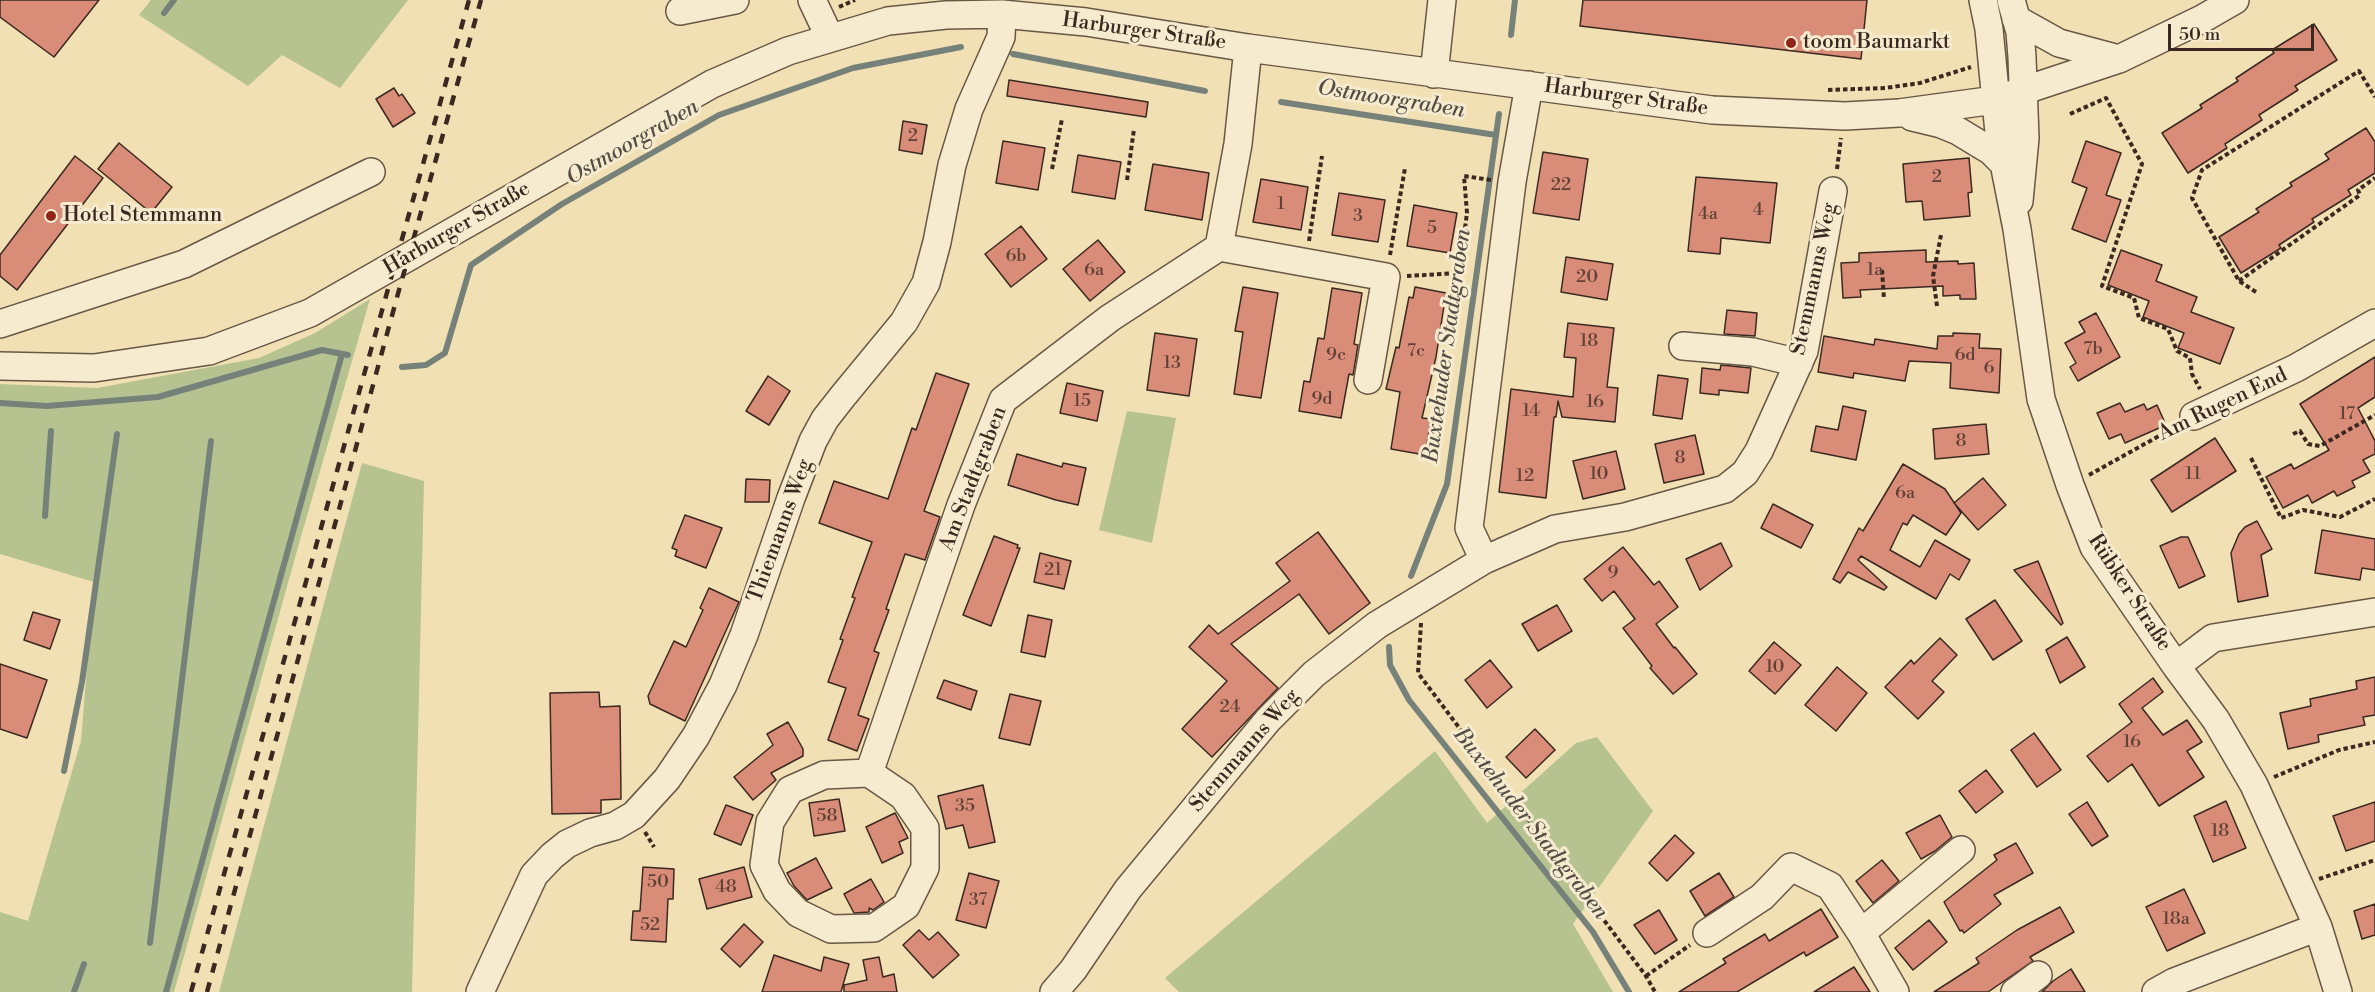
<!DOCTYPE html>
<html>
<head>
<meta charset="utf-8">
<style>
	body { margin:0 }
	#map { position:relative; width:2375px; height:992px; overflow:hidden; background:#f1e0b3; font-family:"Libre Bodoni",serif }
	canvas { display:block }
	.scale { position:absolute; left:2168px; top:24px; width:146px; height:27px; box-sizing:border-box; border:3px solid #3b2921; border-top:0; padding-left:8px; font-size:18px; line-height:21px; white-space:nowrap; color:#3b2921; -webkit-text-stroke:4px #f6ebce; paint-order:stroke }
</style>
</head>
<body>
<div id="map">
<canvas width="2375" height="992"></canvas>
<div class="scale">50 m</div>
</div>
<script>
const c = document.querySelector('canvas').getContext('2d');
c.lineJoin = 'round';
function fillPath(path, color) { c.fillStyle = color; c.fill(path, 'evenodd'); }
const shape = rows => new Path2D(rows.map(r => 'M' + r).join(''));
function trace(path, color, width, dash) { c.strokeStyle = color; c.lineWidth = width; c.lineCap = dash ? 'butt' : 'round'; c.setLineDash(dash || []); c.stroke(path); }
function write(font, color, halo, rows, align = 'center') {
  c.font = font + ' "Libre Bodoni",serif'; c.lineWidth = 6; c.setLineDash([]); c.textBaseline = 'middle'; c.strokeStyle = halo; c.fillStyle = color; for (const [text, x, y, turn = 0] of rows) {
    c.save(); c.translate(x, y); c.rotate((+turn || 0) * Math.PI / 180); c.textAlign = isNaN(turn) ? turn : align; if (halo) c.strokeText(text, 0, 0); c.fillText(text, 0, 0); c.restore();
  }
}
fillPath(shape([
	[151,0,408,0,340,88,282,55,248,86,139,15],
	[370,299,300,540,174,992,0,992,0,912,28,921,81,741,94,582,0,554,0,384,97,388,259,358,315,333],
	[1127,411,1176,418,1152,543,1099,530],
	[362,463,424,481,412,992,219,992],
	[1597,737,1653,811,1573,924,1613,992,1179,992,1165,978,1435,751,1487,823,1576,743]
]), '#b6c390');
trace(shape([
	[164,13,174,0],
	[1511,35,1515,0],
	[1013,54,1205,91],
	[1281,102,1496,135],
	[402,367,426,365,445,353,471,265,562,204,719,115,853,68,961,47],
	[0,403,47,406,158,397,322,350,348,355],
	[45,516,51,431],
	[1411,576,1447,484,1499,114],
	[1389,647,1390,665,1409,700,1593,932,1629,992],
	[64,771,82,682,117,434],
	[150,943,211,441],
	[74,992,84,964],
	[166,992,342,354]
]), '#76817a', 6);
const building = shape([
	[0,0,99,0,54,57,0,17,0,0],
	[1583,0,1867,0,1861,59,1580,26,1583,0],
	[2314,24,2337,60,2295,86,2298,90,2259,115,2262,120,2225,144,2227,148,2188,173,2162,133,2202,108,2200,105,2238,81,2236,78,2274,53,2272,50,2314,24],
	[1009,80,1148,102,1146,117,1007,96,1009,80],
	[394,88,399,96,402,94,415,113,393,127,376,99,394,88],
	[903,121,927,125,922,154,899,150,903,121],
	[2366,128,2375,142,2375,173,2348,190,2351,195,2312,219,2314,222,2279,245,2281,248,2241,273,2219,237,2259,212,2256,209,2292,186,2290,183,2329,159,2325,154,2366,128],
	[1003,141,1045,148,1038,190,996,183,1003,141],
	[2086,141,2121,153,2106,195,2121,200,2106,242,2072,229,2087,188,2072,182,2086,141],
	[119,143,172,187,151,213,98,169,119,143],
	[1543,152,1588,159,1579,220,1533,213,1543,152],
	[1078,155,1121,162,1115,199,1072,192,1078,155],
	[75,156,103,178,17,290,0,276,0,255,75,156],
	[1969,158,1972,192,1968,193,1970,216,1924,220,1922,201,1906,202,1903,164,1969,158],
	[1153,164,1209,173,1202,220,1145,210,1153,164],
	[1696,177,1777,183,1770,243,1721,238,1720,254,1688,251,1696,177],
	[1261,179,1308,187,1301,230,1253,222,1261,179],
	[1339,193,1385,200,1378,242,1332,235,1339,193],
	[1414,205,1457,213,1450,253,1407,246,1414,205],
	[1021,226,1047,259,1011,287,985,254,1021,226],
	[1098,240,1125,272,1090,301,1063,269,1098,240],
	[1926,250,1926,262,1958,261,1958,264,1974,263,1976,299,1960,299,1960,295,1943,296,1943,286,1860,290,1861,297,1843,298,1841,263,1859,262,1859,253,1926,250],
	[2121,250,2162,265,2156,281,2197,297,2191,312,2234,328,2220,364,2178,348,2184,333,2143,317,2149,301,2108,285,2121,250],
	[1566,257,1613,264,1607,300,1561,292,1566,257],
	[1243,287,1278,293,1261,398,1234,394,1243,332,1235,331,1243,287],
	[1415,287,1446,293,1436,357,1422,418,1431,419,1425,455,1391,449,1400,392,1386,389,1396,347,1399,348,1409,297,1413,298,1415,287],
	[1332,288,1362,293,1354,344,1358,345,1353,375,1349,374,1341,418,1299,411,1304,381,1310,382,1318,338,1324,339,1332,288],
	[1727,310,1757,313,1755,336,1724,334,1727,310],
	[2096,313,2120,357,2078,381,2070,367,2076,363,2065,343,2085,332,2079,322,2096,313],
	[1568,323,1614,328,1607,387,1618,388,1615,422,1562,417,1558,401,1556,417,1554,417,1546,498,1499,492,1511,389,1573,397,1576,358,1564,357,1568,323],
	[1155,333,1197,339,1189,396,1147,390,1155,333],
	[1953,333,1980,334,1979,348,2001,349,1999,393,1950,388,1951,363,1909,361,1905,381,1854,373,1853,378,1818,372,1824,336,1874,345,1875,339,1937,349,1938,336,1953,336,1953,333],
	[2375,357,2375,397,2358,408,2375,441,2375,454,2363,460,2370,472,2352,481,2355,487,2337,496,2334,491,2312,503,2308,495,2283,508,2266,477,2291,464,2294,469,2329,450,2300,404,2375,357],
	[1721,365,1751,368,1748,393,1719,390,1719,395,1700,393,1702,368,1720,370,1721,365],
	[936,373,969,384,924,511,940,517,925,560,905,554,886,609,889,610,874,651,879,653,858,715,869,719,857,751,828,740,846,688,828,682,843,640,840,639,855,598,852,597,872,542,819,523,834,481,888,499,912,428,916,430,936,373],
	[1658,375,1688,379,1682,419,1653,415,1658,375],
	[768,376,790,391,769,425,746,411,768,376],
	[1067,383,1103,391,1097,421,1060,413,1067,383],
	[2120,403,2125,412,2144,404,2147,410,2157,405,2166,425,2125,443,2121,434,2109,439,2097,413,2120,403],
	[1843,406,1866,411,1856,460,1811,451,1816,426,1838,430,1843,406],
	[1986,424,1989,454,1935,459,1933,429,1986,424],
	[1695,435,1704,474,1664,483,1655,444,1695,435],
	[2215,438,2236,471,2172,512,2151,480,2215,438],
	[1616,451,1625,489,1583,499,1573,461,1616,451],
	[1017,454,1062,467,1063,463,1086,468,1078,505,1056,500,1008,485,1017,454],
	[1903,464,1945,489,1961,513,1946,535,1913,515,1907,525,1903,523,1890,550,1920,567,1935,540,1970,560,1959,580,1950,574,1936,599,1861,556,1858,560,1887,587,1884,590,1848,572,1840,583,1833,579,1859,528,1863,531,1903,464],
	[1983,478,2006,505,1978,530,1954,503,1983,478],
	[746,479,770,480,769,502,745,502,746,479],
	[1773,504,1813,525,1801,548,1761,528,1773,504],
	[685,515,722,528,706,568,675,556,677,550,672,548,685,515],
	[2257,521,2272,549,2261,555,2268,596,2238,602,2231,553,2239,534,2245,527,2257,521],
	[2322,530,2375,539,2375,570,2362,568,2360,580,2315,573,2322,530],
	[1318,532,1370,603,1329,634,1299,594,1231,644,1278,688,1212,757,1182,729,1227,681,1189,647,1209,625,1218,634,1290,581,1276,563,1318,532],
	[994,536,1018,545,1017,548,1020,548,991,626,963,615,994,536],
	[2181,537,2188,537,2205,576,2179,588,2160,546,2181,537],
	[1721,543,1732,566,1700,590,1686,559,1721,543],
	[1623,547,1654,585,1659,581,1678,607,1656,624,1674,648,1675,647,1697,674,1673,694,1650,668,1652,666,1623,628,1635,619,1614,591,1602,601,1584,579,1623,547],
	[1040,553,1071,561,1064,589,1034,582,1040,553],
	[2038,561,2063,623,2061,625,2014,570,2038,561],
	[709,588,739,602,685,721,650,704,648,696,674,641,686,647,703,610,700,608,709,588],
	[1995,600,2022,641,1993,660,1966,619,1995,600],
	[1557,605,1572,631,1538,651,1522,624,1557,605],
	[33,612,60,620,50,649,24,640,33,612],
	[1028,615,1052,620,1045,657,1021,652,1028,615],
	[2067,637,2085,667,2060,683,2046,650,2067,637],
	[1940,638,1957,655,1932,681,1944,692,1918,719,1885,687,1911,660,1914,664,1940,638],
	[1774,642,1801,665,1775,694,1749,671,1774,642],
	[1490,660,1512,687,1487,708,1465,680,1490,660],
	[0,664,47,680,27,738,0,729,0,664],
	[1837,667,1867,693,1836,731,1805,705,1837,667],
	[2375,677,2375,715,2363,717,2365,725,2318,735,2319,742,2288,749,2280,713,2311,706,2310,699,2357,689,2356,681,2375,677],
	[2153,678,2163,692,2142,708,2163,735,2187,720,2202,742,2187,751,2204,777,2159,806,2132,764,2108,782,2087,756,2132,722,2119,704,2153,678],
	[944,680,977,691,971,710,937,698,944,680],
	[599,692,600,707,620,706,621,799,601,800,601,813,552,814,550,693,599,692],
	[1010,694,1041,701,1030,745,999,738,1010,694],
	[788,722,803,749,803,756,771,773,776,780,753,800,734,777,773,745,767,734,788,722],
	[1535,729,1555,750,1526,778,1506,757,1535,729],
	[2034,733,2061,770,2037,787,2011,750,2034,733],
	[1986,770,2003,792,1976,813,1959,791,1986,770],
	[983,785,995,842,969,848,963,825,946,829,938,796,983,785],
	[839,799,845,831,814,836,809,803,839,799],
	[2226,801,2246,848,2213,862,2194,816,2226,801],
	[2087,802,2108,836,2092,846,2069,814,2087,802],
	[2375,802,2375,841,2346,851,2333,816,2375,802],
	[726,805,753,815,741,845,714,834,726,805],
	[895,813,908,838,899,842,903,853,882,863,866,827,895,813],
	[1940,815,1952,837,1935,851,1921,859,1906,833,1940,815],
	[1675,835,1694,853,1667,881,1649,863,1675,835],
	[2016,843,2033,873,1994,895,2001,904,1964,933,1962,930,1960,931,1944,902,1997,860,1994,855,2016,843],
	[816,858,832,888,807,900,794,886,787,873,816,858],
	[1882,860,1899,881,1873,903,1856,881,1882,860],
	[643,867,674,869,673,899,668,899,666,942,631,940,633,911,640,911,643,867],
	[744,867,752,897,707,909,699,879,744,867],
	[969,873,999,881,986,928,956,920,969,873],
	[1719,873,1734,897,1705,916,1690,891,1719,873],
	[871,879,884,902,873,910,869,908,869,912,854,913,844,894,871,879],
	[2184,889,2205,933,2167,951,2146,907,2184,889],
	[2375,904,2375,935,2362,939,2354,911,2375,904],
	[2060,907,2074,932,2030,957,2033,961,2004,981,1988,992,1934,992,1979,963,1976,958,2017,930,2060,907],
	[1821,909,1838,937,1806,956,1804,952,1737,992,1679,992,1726,963,1723,959,1765,934,1769,941,1821,909],
	[1659,910,1677,940,1655,954,1634,925,1659,910],
	[1929,920,1947,942,1913,970,1895,948,1929,920],
	[744,924,763,942,740,967,721,949,744,924],
	[919,930,929,940,938,932,959,955,933,978,903,945,919,930],
	[774,955,821,971,824,957,849,964,841,992,762,992,774,955],
	[879,957,883,977,894,974,897,992,844,992,844,985,867,980,863,960,879,957],
	[1854,967,1870,992,1814,992,1854,967],
	[2071,969,2085,992,2042,992,2053,981,2071,969]
]);
fillPath(building, '#d98d79');
trace(building, '#3b2921', 1.5);
const minor = shape([
	[812,0,830,38],
	[1983,0,1989,29,2000,143,2017,229,2041,399,2070,485,2094,547,2176,666,2216,720,2254,785,2318,927,2338,992],
	[2011,0,2020,32,2022,57,2025,138,2019,201],
	[680,11,735,0],
	[2016,19,2059,43,2119,59],
	[1434,74,1442,0],
	[1912,117,1941,124,1958,131,1991,151,2004,164],
	[1219,247,1386,277,1368,380],
	[0,324,184,264,371,172],
	[1683,346,1753,352,1799,363],
	[0,366,94,368,209,351,310,313,712,84,788,51,888,21,946,15,1002,14,1086,22,1248,48,1712,110,1845,116,1899,113,1995,100,2119,59,2202,19,2235,0],
	[2194,416,2296,368,2375,323],
	[1484,560,1469,528,1512,182,1529,85],
	[2176,666,2213,638,2375,612],
	[869,773,903,796,925,828,925,868,906,906,874,928,831,929,798,913,777,891,764,865,770,822,790,790,824,775,869,773,961,505,1003,400,1110,318,1219,247,1238,144,1248,48],
	[1707,933,1762,897,1791,867,1830,886,1861,933,1895,992],
	[1861,933,1961,850],
	[480,992,534,875,552,856,567,844,590,833,615,826,634,815,667,779,696,736,723,685,744,635,791,498,813,441,825,419,843,396,904,322,926,283,937,242,952,165,969,109,1001,37,1002,14],
	[1054,992,1073,970,1128,889,1268,720,1314,674,1377,625,1484,560,1555,529,1625,517,1725,489,1745,473,1759,451,1804,351,1833,191],
	[2015,992,2038,975],
	[2156,992,2174,982,2318,927]
]);
trace(minor, '#685746', 30);
trace(shape([
	[839,7,855,0],
	[1828,90,1885,88,1920,83,1971,67],
	[2070,114,2106,98,2142,164,2102,286,2134,298,2139,318,2168,329,2177,351,2190,358,2192,374,2200,389],
	[1052,169,1062,119],
	[1837,169,1841,138],
	[1127,180,1134,129],
	[1309,241,1322,156],
	[1390,255,1405,168],
	[1882,270,1884,299],
	[1407,276,1459,273,1467,213,1464,176,1491,180],
	[2239,281,2360,195,2358,190,2375,178],
	[2256,292,2239,281,2192,198,2202,170,2359,71,2375,97],
	[1937,306,1933,276,1941,235],
	[2293,434,2300,431,2308,444,2320,446,2375,415],
	[2251,458,2281,518,2303,510,2340,517,2375,499],
	[2089,475,2177,426],
	[1421,623,1418,673,1646,976,1655,992],
	[2274,777,2339,750,2375,742],
	[645,832,654,847],
	[2319,879,2375,860],
	[1646,976,1690,945]
]), '#3b2921', 4, [4.5, 3]);
trace(minor, '#f6ebce', 27);
trace(shape([
	[191,992,469,0],
	[207,992,399,290,481,0]
]), '#3b2921', 4.5, [10, 10]);
for (const [x, y, r, color] of [
	[1791,43,6,"#8f2418"],
	[51,216,6,"#8f2418"]
]) { const dot = new Path2D(); dot.arc(x, y, r, 0, 2 * Math.PI); c.fillStyle = color; c.fill(dot); trace(dot, '#f6ebce', 2); }
write('18px', '#624237', null, [
	["2",913,137],
	["2",1937,178],
	["22",1561,186],
	["1",1281,205],
	["4",1758,211],
	["4a",1708,215],
	["3",1358,217],
	["5",1432,229],
	["6b",1016,257],
	["6a",1094,271],
	["1a",1875,271],
	["20",1587,278],
	["18",1589,342],
	["7b",2093,350],
	["7c",1416,352],
	["9c",1336,356],
	["6d",1965,356],
	["13",1172,364],
	["6",1989,369],
	["9d",1322,400],
	["15",1082,402],
	["16",1595,403],
	["14",1531,412],
	["17",2347,415],
	["8",1961,442],
	["8",1680,459],
	["10",1599,475],
	["11",2193,475],
	["12",1525,477],
	["6a",1905,494],
	["21",1053,571],
	["9",1613,574],
	["10",1775,668],
	["24",1230,708],
	["16",2132,743],
	["35",965,807],
	["58",827,817],
	["18",2220,832],
	["50",658,883],
	["48",726,888],
	["37",978,901],
	["18a",2176,920],
	["52",650,926]
]);
write('21px', '#3b2921', '#f6ebce', [
	["Harburger Straße",1144,32,8],
	["Harburger Straße",1626,98,8],
	["Harburger Straße",457,229,-30],
	["Stemmanns Weg",1815,279,-78],
	["Am Rugen End",2223,405,-26],
	["Am Stadtgraben",974,479,-69],
	["Thiemanns Weg",781,531,-70],
	["Rübker Straße",2129,593,57],
	["Stemmanns Weg",1245,751,-49]
]);
write('21px', '#3b2921', '#f6ebce', [
	["toom Baumarkt",1803,43],
	["Hotel Stemmann",63,216]
], 'left');
write('italic 22px', '#544e46', '#f6ebce', [
	["Ostmoorgraben",1391,100,9],
	["Ostmoorgraben",633,143,-30],
	["Buxtehuder Stadtgraben",1448,346,-82],
	["Buxtehuder Stadtgraben",1530,824,52]
]);
</script>
</body>
</html>
